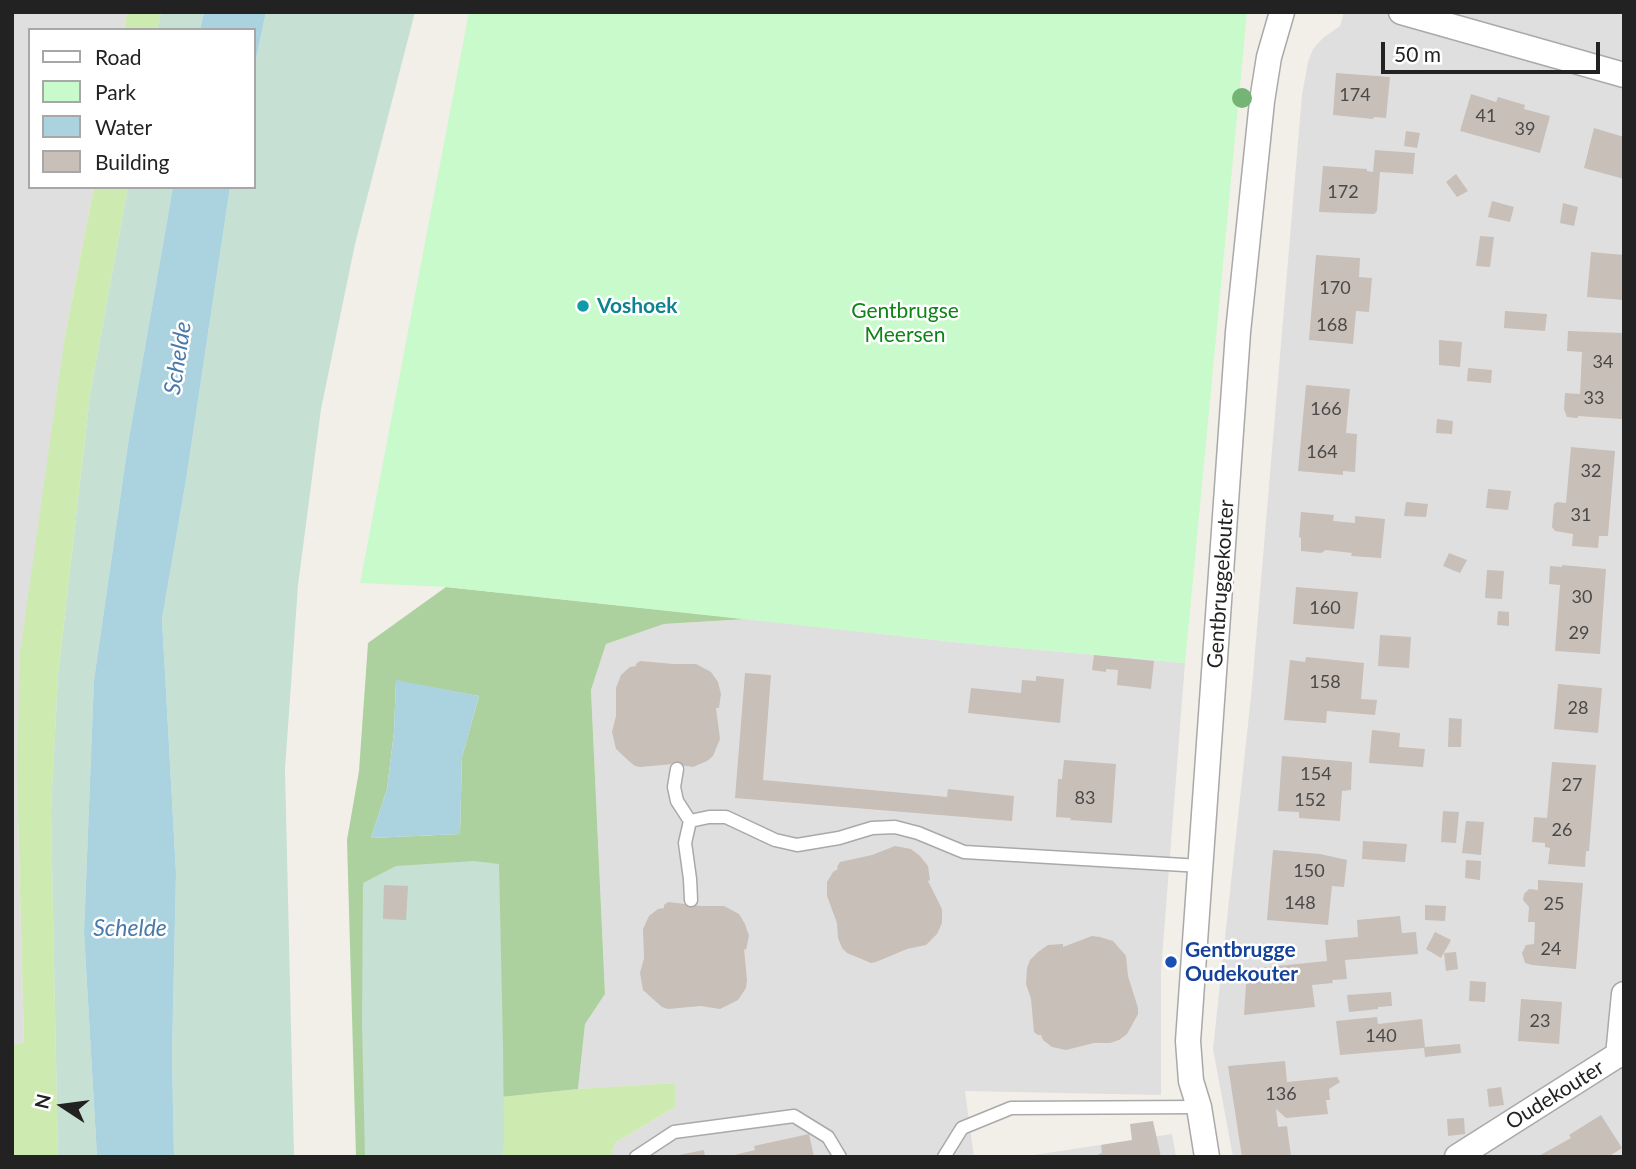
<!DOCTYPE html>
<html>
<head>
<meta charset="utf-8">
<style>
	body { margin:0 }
	#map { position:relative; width:1636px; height:1169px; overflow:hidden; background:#f2efe9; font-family:Lato,sans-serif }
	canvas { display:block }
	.frame { position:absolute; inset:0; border:14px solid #222; pointer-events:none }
	.legend { position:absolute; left:28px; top:28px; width:228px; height:161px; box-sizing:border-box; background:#fff; border:2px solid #a7a7a7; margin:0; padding:9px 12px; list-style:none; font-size:21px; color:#222 }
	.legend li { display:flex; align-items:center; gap:14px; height:35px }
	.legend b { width:35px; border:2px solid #a7a7a7 }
	.north { position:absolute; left:28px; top:1071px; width:70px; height:70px; -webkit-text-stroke:5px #fff; paint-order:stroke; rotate:283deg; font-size:19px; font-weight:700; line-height:28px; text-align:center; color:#222 }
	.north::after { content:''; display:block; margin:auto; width:24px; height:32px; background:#222; clip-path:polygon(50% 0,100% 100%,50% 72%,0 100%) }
	.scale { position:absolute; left:1381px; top:42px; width:219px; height:32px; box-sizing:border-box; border:4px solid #222; border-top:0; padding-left:9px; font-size:21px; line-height:24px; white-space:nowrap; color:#222; -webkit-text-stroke:5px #fff; paint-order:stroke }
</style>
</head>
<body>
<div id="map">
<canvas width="1636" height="1169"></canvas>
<div class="frame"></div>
<ul class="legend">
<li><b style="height:9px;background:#fff"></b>Road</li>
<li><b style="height:19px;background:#c8facc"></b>Park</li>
<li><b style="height:19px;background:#aad3df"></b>Water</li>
<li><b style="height:19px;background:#c7bfb8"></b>Building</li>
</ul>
<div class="north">N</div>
<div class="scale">50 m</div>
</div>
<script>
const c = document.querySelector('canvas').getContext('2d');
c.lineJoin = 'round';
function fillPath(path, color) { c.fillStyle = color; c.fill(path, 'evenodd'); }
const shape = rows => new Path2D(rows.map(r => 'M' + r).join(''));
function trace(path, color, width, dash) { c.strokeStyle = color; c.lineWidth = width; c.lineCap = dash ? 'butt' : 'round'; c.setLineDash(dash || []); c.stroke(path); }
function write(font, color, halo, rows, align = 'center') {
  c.font = font + ' Lato,sans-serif'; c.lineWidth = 5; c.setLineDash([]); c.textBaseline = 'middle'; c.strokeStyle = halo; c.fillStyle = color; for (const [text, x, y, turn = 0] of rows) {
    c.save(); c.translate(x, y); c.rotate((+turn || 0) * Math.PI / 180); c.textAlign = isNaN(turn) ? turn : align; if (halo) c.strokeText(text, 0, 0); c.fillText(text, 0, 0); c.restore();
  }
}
fillPath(shape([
	[12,12,127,12,124,30,30,30,30,187,94,187,65,336,17,775,24,1044,12,1045],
	[1344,12,1624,12,1624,1157,1233,1157,1213,1049,1252,687,1302,95,1308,62,1313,49,1323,38,1340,26],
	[747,619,973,644,1185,663,1161,971,1161,1095,965,1091,974,1157,611,1157,615,1143,675,1107,675,1083,578,1089,585,1024,605,994,591,690,606,644,664,624],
	[1172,1134,1176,1157,1021,1157]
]), '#e0dfdf');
fillPath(shape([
	[127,12,161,12,157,30,124,30],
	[94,187,128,187,90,395,58,676,51,812,58,1157,12,1157,12,1045,24,1043,17,775,20,653,65,336],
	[675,1083,675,1107,615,1143,611,1157,454,1157,463,1101,578,1089]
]), '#cdebb0');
fillPath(shape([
	[446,587,747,619,664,624,606,644,591,690,605,994,585,1024,578,1089,463,1101,454,1157,356,1157,347,840,359,771,368,643],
	[396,681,479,696,462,757,460,834,371,838,387,789,394,732]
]), '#add19e');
fillPath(shape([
	[161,12,204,12,200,30,157,30],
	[266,12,415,12,355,244,321,409,298,585,285,769,294,1157,174,1157,172,1056,176,873,162,619,186,480,230,187,254,187,254,68],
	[128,187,173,187,128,444,94,680,84,932,97,1157,58,1157,51,812,58,676,90,395],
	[474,861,499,864,503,1046,504,1142,502,1157,365,1157,362,1023,363,883,396,866]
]), '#c6e0d4');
fillPath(shape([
	[469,12,1247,12,1185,663,973,644,446,587,360,583]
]), '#c8facc');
fillPath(shape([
	[204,12,266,12,254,68,254,30,200,30],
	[173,187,230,187,186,480,162,619,176,873,172,1056,174,1157,97,1157,84,932,94,680,128,444],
	[396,680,479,696,462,757,460,834,371,838,387,789,394,732]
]), '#aad3df');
fillPath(shape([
	[1336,73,1390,77,1386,118,1374,117,1373,119,1333,115],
	[1471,94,1496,102,1498,97,1525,105,1524,109,1550,116,1540,153,1460,131],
	[1594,128,1624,137,1624,179,1584,168],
	[1406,131,1420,133,1417,148,1404,146],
	[1375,150,1415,153,1413,174,1380,172,1377,211,1374,214,1319,212,1323,166,1367,169,1367,171,1373,172],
	[1456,174,1468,191,1457,197,1446,182],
	[1492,201,1514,207,1510,222,1488,217],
	[1563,203,1578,207,1574,226,1560,223],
	[1480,236,1494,237,1490,267,1476,266],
	[1591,252,1624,255,1624,300,1587,297],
	[1316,255,1360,258,1359,277,1372,278,1369,312,1356,311,1353,344,1309,340],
	[1505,311,1547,314,1545,331,1504,328],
	[1568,331,1624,333,1622,419,1578,416,1578,418,1567,417,1564,409,1565,393,1580,394,1582,352,1567,351],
	[1439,340,1462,342,1460,367,1439,365],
	[1468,368,1492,370,1491,383,1467,381],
	[1306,385,1350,389,1346,433,1357,434,1355,472,1343,471,1343,475,1298,471],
	[1437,419,1453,421,1452,434,1436,433],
	[1571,447,1615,451,1608,536,1599,536,1598,548,1572,546,1573,534,1555,531,1552,527,1554,504,1557,502,1566,503],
	[1488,489,1511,491,1508,510,1486,508],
	[1406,502,1428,504,1426,517,1404,516],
	[1301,512,1334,515,1333,521,1355,523,1355,516,1385,519,1381,558,1351,556,1352,553,1326,550,1321,553,1301,551,1301,538,1299,537],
	[1449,553,1467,560,1460,573,1443,566],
	[1562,565,1606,569,1600,654,1555,651,1560,585,1549,584,1550,566,1562,567],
	[1487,570,1504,571,1502,599,1485,598],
	[1296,587,1358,592,1354,629,1293,624],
	[1498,611,1509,612,1509,626,1497,625],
	[1380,635,1411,637,1409,668,1378,666],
	[1094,655,1154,661,1151,689,1117,685,1118,670,1106,669,1106,672,1092,670],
	[1306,657,1364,663,1361,699,1377,700,1375,715,1327,711,1326,723,1284,720,1290,660,1305,662],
	[640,661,673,664,696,664,711,672,718,682,721,694,719,708,716,708,720,739,713,756,707,761,693,767,673,764,640,767,635,766,629,761,616,749,612,732,616,716,616,688,621,675,630,667,636,666,636,664],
	[745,673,771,675,763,780,947,797,948,789,1014,796,1012,821,735,798],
	[1036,676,1064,679,1060,723,968,713,971,688,1021,693,1022,680,1036,681],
	[1558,684,1602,688,1598,733,1554,729],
	[1449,718,1462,719,1461,747,1448,747],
	[1372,730,1400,733,1399,747,1425,749,1423,767,1369,763],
	[1282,756,1352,762,1351,790,1342,791,1340,821,1299,818,1299,812,1278,811],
	[1064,760,1116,764,1112,823,1070,820,1071,818,1056,817,1058,779,1062,779],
	[1552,762,1596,765,1589,851,1586,851,1585,867,1548,864,1550,848,1545,847,1545,843,1532,842,1534,817,1547,818],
	[1443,811,1459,812,1456,843,1441,842],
	[1466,821,1484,822,1481,855,1462,853],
	[1363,841,1407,844,1405,862,1362,859],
	[895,846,911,849,920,856,928,866,930,880,928,881,942,909,942,923,937,934,926,945,907,949,876,962,871,963,847,953,842,948,838,938,837,923,827,896,827,882,833,872,838,869,837,867,840,862,872,855],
	[1273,850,1320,854,1347,860,1344,887,1332,886,1328,925,1267,920],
	[1466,860,1481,861,1480,880,1465,878],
	[1538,880,1583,883,1576,969,1532,965,1525,963,1522,953,1526,945,1534,944,1535,922,1528,922,1529,907,1523,900,1524,894,1529,889,1538,890],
	[384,885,408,886,406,920,383,919],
	[668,902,701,906,724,906,739,914,745,924,749,936,746,950,744,949,747,980,746,988,738,1000,720,1009,701,1006,668,1009,662,1007,643,990,640,973,644,958,643,929,649,916,658,909,664,908,664,905],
	[1425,905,1446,906,1445,921,1425,920],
	[1400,916,1402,933,1416,932,1418,954,1345,960,1347,979,1332,980,1333,983,1312,985,1315,1007,1244,1015,1247,969,1327,961,1325,940,1358,937,1357,920],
	[1435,932,1451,940,1441,958,1426,949],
	[1092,936,1100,937,1113,941,1126,956,1128,976,1138,1008,1138,1014,1127,1034,1119,1040,1110,1043,1094,1043,1066,1050,1052,1047,1043,1040,1041,1035,1038,1035,1034,1032,1031,999,1026,984,1027,968,1030,960,1038,952,1048,945,1063,944,1063,947],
	[1456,952,1458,969,1446,971,1444,953],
	[1470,981,1486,982,1485,1002,1469,1001],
	[1391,992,1392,1006,1378,1007,1378,1009,1349,1012,1347,995],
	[1521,999,1562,1002,1559,1044,1518,1041],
	[1377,1017,1378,1024,1422,1019,1425,1047,1460,1044,1461,1053,1425,1057,1424,1048,1340,1055,1336,1021],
	[1285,1061,1287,1082,1337,1077,1340,1082,1329,1089,1330,1100,1326,1100,1328,1114,1286,1118,1276,1109,1278,1127,1287,1126,1291,1157,1242,1157,1228,1066],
	[1501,1087,1504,1105,1489,1107,1487,1089],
	[1601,1115,1622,1148,1608,1157,1537,1157,1571,1138,1569,1135],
	[1464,1118,1465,1134,1448,1136,1447,1119],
	[1153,1121,1161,1157,1092,1157,1102,1153,1101,1145,1132,1140,1130,1124],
	[809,1134,814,1157,726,1157,755,1150,754,1146],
	[704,1150,705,1157,679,1157,679,1155]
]), '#c7bfb8');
const service = shape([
	[677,769,674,787,677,801,690,821],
	[691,900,690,879,685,843,690,821,709,817,726,817,775,840,797,845,839,838,872,828,895,827,918,833,964,852,1201,866],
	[636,1157,674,1132,794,1116,828,1137,840,1157],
	[944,1157,962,1128,1011,1108,1199,1107]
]);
const minor = shape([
	[1401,12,1624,75],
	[1618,1056,1624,994],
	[1207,1157,1199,1107,1191,1081,1188,1041,1238,332,1262,101,1269,57,1282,12],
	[1457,1157,1624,1051]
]);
trace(service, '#a9a9a9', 15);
trace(minor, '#a9a9a9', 27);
trace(service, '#fff', 12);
trace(minor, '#fff', 24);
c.fillStyle = '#74b475';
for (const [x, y] of [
	[1242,98]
]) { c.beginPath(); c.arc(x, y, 10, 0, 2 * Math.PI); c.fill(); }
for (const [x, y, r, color] of [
	[583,306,7,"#0f9aa8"],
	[1171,962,7,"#1a4fb4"]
]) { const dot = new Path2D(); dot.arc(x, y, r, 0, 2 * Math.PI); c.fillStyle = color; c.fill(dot); trace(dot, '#fff', 2.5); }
write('18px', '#4b4948', null, [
	["174",1355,95],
	["41",1486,116],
	["39",1525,129],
	["172",1343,192],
	["170",1335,288],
	["168",1332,325],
	["34",1603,362],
	["33",1594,398],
	["166",1326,409],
	["164",1322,452],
	["32",1591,471],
	["31",1581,515],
	["30",1582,597],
	["160",1325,608],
	["29",1579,633],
	["158",1325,682],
	["28",1578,708],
	["154",1316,774],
	["27",1572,785],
	["83",1085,798],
	["152",1310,800],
	["26",1562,830],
	["150",1309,871],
	["148",1300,903],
	["25",1554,904],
	["24",1551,949],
	["23",1540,1021],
	["140",1381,1036],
	["136",1281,1094]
]);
write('bold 21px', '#0d838f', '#fff', [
	["Voshoek",597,306]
], 'left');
write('21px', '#0c8416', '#fff', [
	["Gentbrugse",905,311],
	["Meersen",905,335]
]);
write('21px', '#222', '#fff', [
	["Gentbruggekouter",1221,584,-86],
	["Oudekouter",1555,1095,-32]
]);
write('bold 21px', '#164399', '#fff', [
	["Gentbrugge",1185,950],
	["Oudekouter",1185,974]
], 'left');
write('italic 23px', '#4a7aab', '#fff', [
	["Schelde",178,358,-81],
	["Schelde",130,929]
]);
</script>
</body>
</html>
